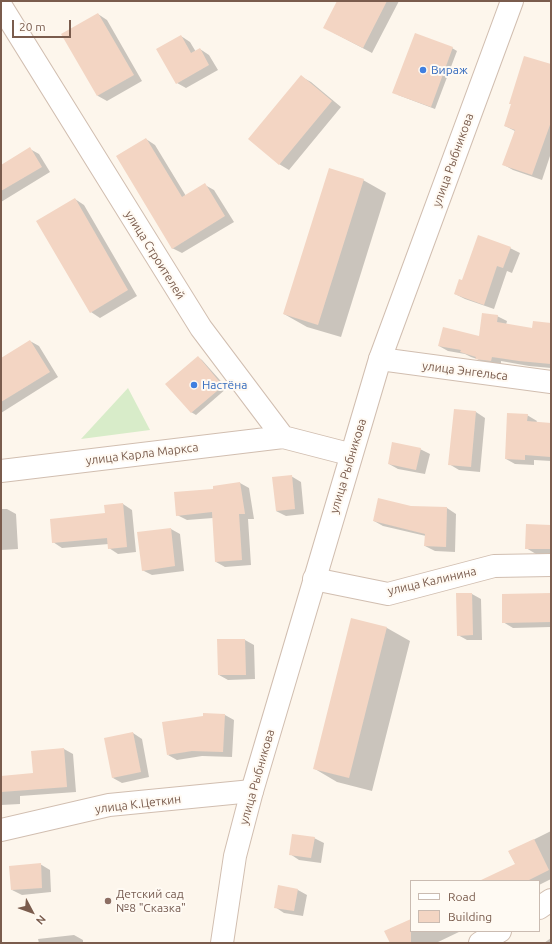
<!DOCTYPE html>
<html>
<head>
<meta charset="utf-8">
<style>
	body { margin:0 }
	#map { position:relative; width:552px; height:944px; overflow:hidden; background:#fdf6ec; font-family:Ubuntu,sans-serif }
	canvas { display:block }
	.frame { position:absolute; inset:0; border:2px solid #7a5c4d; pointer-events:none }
	.legend { position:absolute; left:410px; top:880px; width:130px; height:52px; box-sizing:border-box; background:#fffaf3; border:1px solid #cabbb1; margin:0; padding:5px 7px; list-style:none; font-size:12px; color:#7a5c4d }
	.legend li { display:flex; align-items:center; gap:8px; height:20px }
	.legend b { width:20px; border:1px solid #cabbb1 }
	.north { position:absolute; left:12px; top:892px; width:40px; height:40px; -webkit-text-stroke:3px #fffaf3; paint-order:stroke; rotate:131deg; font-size:11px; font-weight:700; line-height:16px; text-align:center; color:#7a5c4d }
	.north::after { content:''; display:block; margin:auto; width:14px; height:18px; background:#7a5c4d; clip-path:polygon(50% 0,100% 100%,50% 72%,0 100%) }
	.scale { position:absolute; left:12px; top:20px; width:59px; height:18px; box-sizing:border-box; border:2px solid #7a5c4d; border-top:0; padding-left:5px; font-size:12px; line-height:14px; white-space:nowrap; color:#7a5c4d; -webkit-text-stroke:3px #fffaf3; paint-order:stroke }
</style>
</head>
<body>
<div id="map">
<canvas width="552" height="944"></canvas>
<div class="frame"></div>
<ul class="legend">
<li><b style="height:5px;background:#fff"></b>Road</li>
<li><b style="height:11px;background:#f3d5c3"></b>Building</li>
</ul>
<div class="north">N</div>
<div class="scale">20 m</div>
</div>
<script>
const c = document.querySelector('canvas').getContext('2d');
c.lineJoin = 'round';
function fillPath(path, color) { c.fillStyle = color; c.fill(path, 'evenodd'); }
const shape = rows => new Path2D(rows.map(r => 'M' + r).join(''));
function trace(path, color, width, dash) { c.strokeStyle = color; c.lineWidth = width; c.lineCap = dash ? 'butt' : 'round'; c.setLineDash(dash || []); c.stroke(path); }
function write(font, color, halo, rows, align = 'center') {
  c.font = font + ' Ubuntu,sans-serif'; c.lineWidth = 4; c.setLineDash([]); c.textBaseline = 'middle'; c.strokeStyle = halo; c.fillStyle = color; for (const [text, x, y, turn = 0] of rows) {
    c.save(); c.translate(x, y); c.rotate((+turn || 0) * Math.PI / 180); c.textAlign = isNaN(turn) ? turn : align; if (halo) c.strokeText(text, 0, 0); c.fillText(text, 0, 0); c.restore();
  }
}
fillPath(shape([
	[128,388,150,430,81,439]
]), '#d8ecc9');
fillPath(shape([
	[338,1,399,1,372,53,334,33],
	[98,14,107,20,142,81,107,101,98,96,63,35],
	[181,36,190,42,196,52,200,49,209,55,218,70,186,88,177,83],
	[452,48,457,51,435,109,398,95],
	[551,65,551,153,542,180,513,170,504,165,515,131,505,126],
	[302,77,311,82,341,107,289,170,279,164],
	[146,139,155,145,186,196,205,185,214,190,234,222,182,253,172,248],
	[30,149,39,154,50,172,1,202,1,166],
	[363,180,386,193,341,337,307,327,284,314],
	[75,199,84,205,137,296,100,318,91,312],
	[510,248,520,253,512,273,507,271,494,309,465,299,455,294,463,281],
	[497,316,507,321,506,325,533,329,551,324,551,368,529,366,501,361,501,366,486,364,477,359,471,357,465,354,448,351,439,346,479,338],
	[30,341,39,346,58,377,1,413,1,359],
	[198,357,202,360,227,388,196,415,191,412],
	[455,410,476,412,485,418,480,472,459,470,449,464],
	[527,415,537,421,536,423,551,424,551,461,534,460,534,465,515,464,506,459],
	[420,449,430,454,425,474,398,469,389,464],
	[291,476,301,482,304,514,286,516,276,511],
	[240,483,249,488,254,519,248,519,251,565,225,567,216,562,213,518,187,520,177,515],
	[123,504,132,510,136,552,118,554,109,548,109,544,62,548,53,542],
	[411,507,447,508,456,514,455,552,435,551,425,546,426,536,383,526,374,521],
	[1,509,7,509,16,514,18,549,1,550],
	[551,526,551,554,536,554,526,548],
	[171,529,180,534,184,571,152,575,142,570],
	[550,589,551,589,551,627,513,628,503,622,551,594],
	[457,594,472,594,481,599,482,640,467,640,458,635],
	[352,619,387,628,410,641,372,791,337,782,315,769],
	[218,640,245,640,254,645,255,679,228,680,219,675],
	[225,715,234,720,232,757,202,756,177,760,168,755],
	[133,733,142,739,149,777,122,783,113,778],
	[64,749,73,754,76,792,20,796,20,804,1,805,1,777,34,774],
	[551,831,551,879,539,885,539,881,482,881,516,865,509,852],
	[314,838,324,843,321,863,299,860,290,854],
	[40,864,50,870,51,892,22,895,12,890],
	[279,886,298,890,307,895,303,916,284,913,275,907],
	[411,920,411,931,461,931,436,943,391,943],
	[74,935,83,940,83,943,39,943,38,939],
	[551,938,551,943,544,943]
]), '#0003');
fillPath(shape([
	[337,1,387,1,363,48,323,28],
	[98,13,134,75,97,96,61,34],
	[415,33,453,47,431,107,392,93],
	[181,35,191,53,200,48,209,65,176,84,156,49],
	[524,56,551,64,551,122,532,175,502,165,515,130,504,126,511,104,509,104],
	[301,75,332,101,279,165,248,139],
	[146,138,182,197,205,183,225,216,172,249,116,156],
	[30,147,42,167,1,191,1,165],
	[329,168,364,179,318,325,283,314],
	[75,198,128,290,90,313,36,221],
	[478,235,511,247,503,268,497,266,484,305,454,294,459,279,462,280],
	[482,313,498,315,497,322,532,328,533,321,551,323,551,364,519,361,492,357,491,361,475,359,476,357,460,352,461,350,438,346,443,327,479,336],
	[30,340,50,372,1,402,1,358],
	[198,356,223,386,191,413,165,384],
	[454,409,476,411,471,467,448,465],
	[507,413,528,414,527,421,551,423,551,457,525,455,525,460,505,459],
	[392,442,421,448,416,470,388,464],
	[292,475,295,509,276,511,272,477],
	[240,482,245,514,239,514,242,560,215,562,212,512,176,516,174,492,213,489,213,486],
	[378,498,411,506,447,507,446,547,424,546,425,534,373,521],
	[123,503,127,547,108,549,107,538,52,543,50,519,105,513,104,505],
	[526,524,551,525,551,549,525,549],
	[171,528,175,566,142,571,137,532],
	[456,593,472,593,473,635,457,636],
	[551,593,551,622,502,623,502,594],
	[351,618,387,627,349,778,313,769],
	[217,639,245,639,246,675,218,675],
	[203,713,225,714,223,752,192,751,167,755,162,722,203,716],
	[133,732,141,772,112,778,104,738],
	[64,748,67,787,1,792,1,776,33,773,31,751],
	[292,834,315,837,311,858,289,855],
	[534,839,549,870,527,881,479,881,515,864,508,851],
	[41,863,42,888,11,890,9,866],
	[278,885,298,889,294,911,274,908],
	[411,919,411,943,390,943,384,931]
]), '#f3d5c3');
const minor = shape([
	[1,6,201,328,283,437,345,453,351,455],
	[380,359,551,382],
	[1,471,283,437],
	[314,579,388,594,494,566,551,565],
	[1,830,109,805,252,791],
	[539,908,551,900],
	[480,943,500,931]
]);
const tertiary = shape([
	[222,943,235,856,252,791,380,359,512,1]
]);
trace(minor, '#d1beb0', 24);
trace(tertiary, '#d1beb0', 24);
trace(minor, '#fff', 22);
trace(tertiary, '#fff', 22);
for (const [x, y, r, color] of [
	[423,70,4,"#3f7fe0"],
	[194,385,4,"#3f7fe0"],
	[108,901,4,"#8d6e63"]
]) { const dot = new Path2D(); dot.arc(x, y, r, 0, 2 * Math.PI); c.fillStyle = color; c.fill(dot); trace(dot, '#fffaf3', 1.5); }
write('12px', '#366cbe', '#fffaf3', [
	["Вираж",431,70],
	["Настёна",202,385]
], 'left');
write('12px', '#7a5c4d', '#fffaf3', [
	["улица Рыбникова",453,160,-70],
	["улица Строителей",155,255,58],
	["улица Энгельса",465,371,7],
	["улица Карла Маркса",142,454,-7],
	["улица Рыбникова",348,466,-73],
	["улица Калинина",432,581,-13],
	["улица Рыбникова",257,777,-74],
	["улица К.Цеткин",138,804,-7]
]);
write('12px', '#785e54', '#fffaf3', [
	["Детский сад",116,894],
	["№8 \"Сказка\"",116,908]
], 'left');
</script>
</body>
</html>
